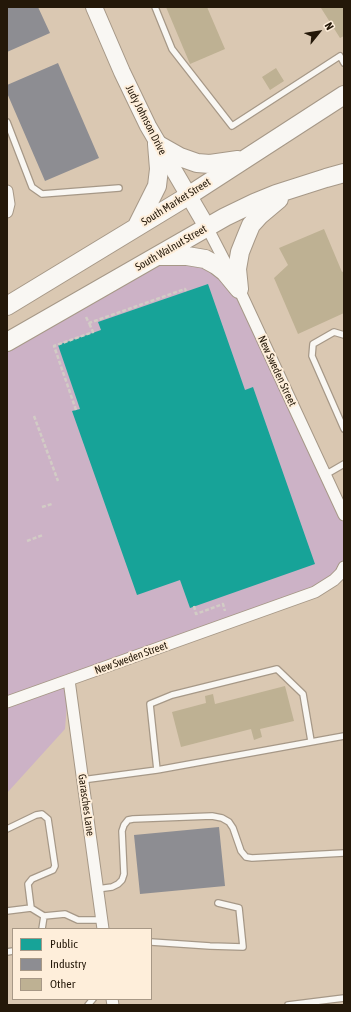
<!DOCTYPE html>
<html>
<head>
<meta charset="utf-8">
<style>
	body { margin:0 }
	#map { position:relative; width:351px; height:1012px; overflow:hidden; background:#dac8b2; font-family:"Asap Condensed",sans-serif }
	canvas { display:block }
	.frame { position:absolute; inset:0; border:8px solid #241809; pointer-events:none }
	.legend { position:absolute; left:12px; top:928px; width:140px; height:72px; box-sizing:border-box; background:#feeeda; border:1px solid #a79886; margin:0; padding:5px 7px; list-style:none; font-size:12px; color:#241809 }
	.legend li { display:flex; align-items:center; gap:8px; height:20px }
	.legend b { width:20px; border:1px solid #a79886 }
	.north { position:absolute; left:299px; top:12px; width:40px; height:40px; -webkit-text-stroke:3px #feeeda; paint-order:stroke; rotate:60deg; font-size:11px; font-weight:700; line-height:16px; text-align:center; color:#241809 }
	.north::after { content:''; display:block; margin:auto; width:14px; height:18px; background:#241809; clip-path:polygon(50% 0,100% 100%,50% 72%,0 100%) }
</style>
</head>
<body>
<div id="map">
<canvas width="351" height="1012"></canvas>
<div class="frame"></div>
<ul class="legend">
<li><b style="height:11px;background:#17a398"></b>Public</li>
<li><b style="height:11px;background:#8d8d92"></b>Industry</li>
<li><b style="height:11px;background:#beb193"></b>Other</li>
</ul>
<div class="north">N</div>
</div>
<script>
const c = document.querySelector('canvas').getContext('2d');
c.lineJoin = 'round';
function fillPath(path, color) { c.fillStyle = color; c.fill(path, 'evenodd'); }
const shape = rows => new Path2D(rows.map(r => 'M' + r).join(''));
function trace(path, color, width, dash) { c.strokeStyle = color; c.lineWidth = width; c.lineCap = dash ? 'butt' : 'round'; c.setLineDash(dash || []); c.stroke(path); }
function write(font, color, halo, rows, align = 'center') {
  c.font = font + ' "Asap Condensed",sans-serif'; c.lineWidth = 4; c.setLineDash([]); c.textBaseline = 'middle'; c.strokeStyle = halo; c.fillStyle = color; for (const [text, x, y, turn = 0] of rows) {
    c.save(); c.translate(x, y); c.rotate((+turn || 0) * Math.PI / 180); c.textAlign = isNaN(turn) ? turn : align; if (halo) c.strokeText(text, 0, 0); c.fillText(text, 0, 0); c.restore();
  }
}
fillPath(shape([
	[158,256,225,272,344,515,344,567,334,580,69,680,65,729,7,793,7,342]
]), '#ccb2c6');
fillPath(shape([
	[208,284,245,390,253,387,315,564,190,608,180,580,137,595,72,411,80,409,58,345,101,330,98,322]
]), '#17a398');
fillPath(shape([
	[7,7,38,7,50,33,7,52],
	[58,63,99,158,45,181,7,93,7,85],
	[219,827,225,886,140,894,134,835]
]), '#8d8d92');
fillPath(shape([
	[166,7,207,7,225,49,190,64],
	[323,7,344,7,344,36,340,38,321,8],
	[276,68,284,81,270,90,262,77],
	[324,229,342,272,344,271,344,313,298,334,274,278,288,265,279,248],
	[285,686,294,721,260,729,262,737,254,740,251,729,181,747,172,712,206,703,205,696,213,694,215,704]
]), '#beb193');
const lane = shape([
	[155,7,172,49,232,126,340,56,344,63],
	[7,122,32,187,42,194,119,188],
	[344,335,334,332,313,344,312,356,344,429],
	[325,475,344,464],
	[157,770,150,704,172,695,277,669,303,694,311,741],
	[82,780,157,770,344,736],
	[7,829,36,815,42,814,48,819,55,866,53,870,32,879,28,884,31,908],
	[97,889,112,887,118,884,122,880,124,874,122,831,124,825,128,820,133,819,212,816,222,818,229,822,233,828,241,851,246,857,252,858,344,853],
	[7,911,31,908,44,916,65,914,78,920,102,920],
	[42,929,44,916],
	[151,942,210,946,243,947,239,908,218,903],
	[7,952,13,951],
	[88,1005,93,999],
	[288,1005,344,998]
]);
const street = shape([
	[7,191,9,204,7,212],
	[207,227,239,289,344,515],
	[69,680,103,929],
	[7,702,315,592,334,580,341,573,344,567],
	[112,999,113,1005]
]);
const secondary = shape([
	[94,7,122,72,148,126,207,227]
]);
const primary = shape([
	[157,144,180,157,197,163,210,164,238,160],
	[137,226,157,186,159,169,157,144],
	[159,256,187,256,205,259,216,265,225,272,239,289],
	[239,289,237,269,240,252,246,237,251,225,260,215,279,199],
	[7,306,188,196,344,95],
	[7,342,225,217,254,203,276,194,326,178,344,173]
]);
trace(lane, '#a69887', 8);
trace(street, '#a69887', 13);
trace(secondary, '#a69887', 18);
trace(primary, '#a69887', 20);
trace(shape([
	[86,317,89,323,185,289,186,291],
	[76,410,54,346,93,332,89,323],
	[34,416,58,481],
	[42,507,52,504],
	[27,541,43,535],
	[194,606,196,614,223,604,225,611]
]), '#d2ccc5', 2.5, [4, 2]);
trace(lane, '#f9f7f3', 5.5);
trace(street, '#f9f7f3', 11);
trace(secondary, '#f9f7f3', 16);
trace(primary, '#f9f7f3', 18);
write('11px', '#241809', '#feeeda', [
	["Judy Johnson Drive",146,120,63],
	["South Market Street",176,202,-32],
	["South Walnut Street",171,248,-30],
	["New Sweden Street",277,371,65],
	["New Sweden Street",131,658,-20],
	["Garasches Lane",86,805,82]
]);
</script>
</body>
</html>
